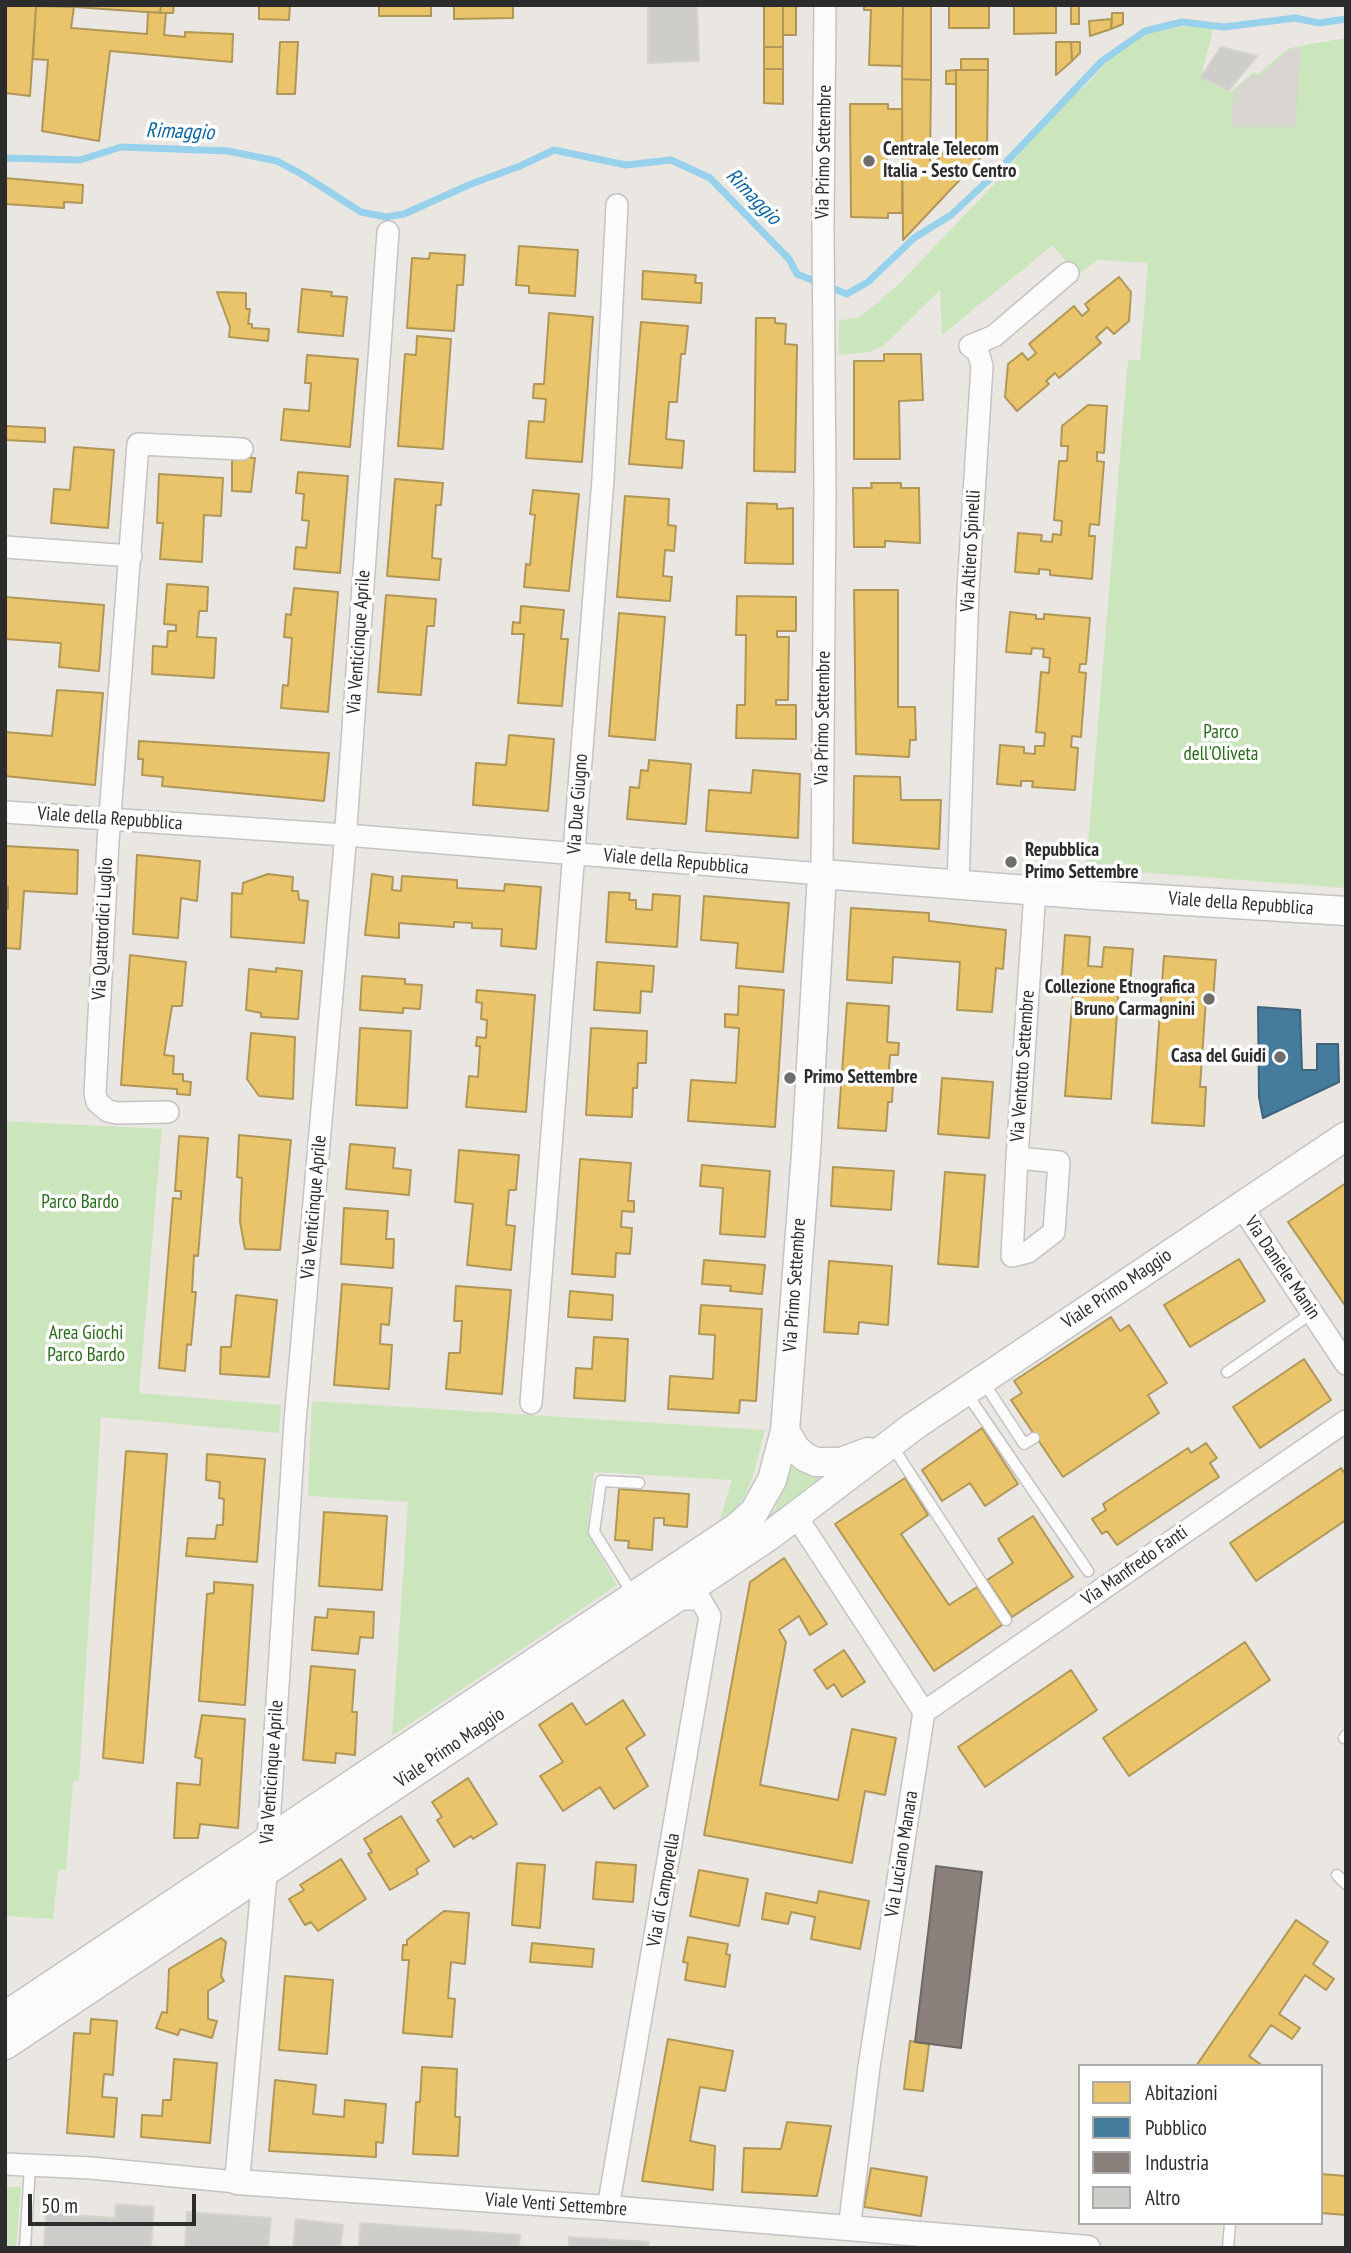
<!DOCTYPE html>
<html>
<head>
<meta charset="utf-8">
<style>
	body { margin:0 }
	#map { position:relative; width:1351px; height:2253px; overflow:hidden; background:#eae7e2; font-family:"PT Sans Narrow",sans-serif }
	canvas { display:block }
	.frame { position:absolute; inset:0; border:7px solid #2c2c2c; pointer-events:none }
	.legend { position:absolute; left:1078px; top:2064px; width:245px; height:161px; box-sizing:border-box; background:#fff; border:2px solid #ababab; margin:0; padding:9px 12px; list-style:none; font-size:21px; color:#2c2c2c }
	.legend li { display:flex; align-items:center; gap:14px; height:35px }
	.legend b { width:35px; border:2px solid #ababab }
	.scale { position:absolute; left:28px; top:2194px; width:168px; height:32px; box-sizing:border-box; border:4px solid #2c2c2c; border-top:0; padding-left:9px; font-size:21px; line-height:24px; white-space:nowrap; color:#2c2c2c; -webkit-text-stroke:5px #fff; paint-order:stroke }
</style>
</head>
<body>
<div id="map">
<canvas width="1351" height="2253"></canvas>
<div class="frame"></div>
<ul class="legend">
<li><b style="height:19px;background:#e9c46a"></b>Abitazioni</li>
<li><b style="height:19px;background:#457b9d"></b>Pubblico</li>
<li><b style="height:19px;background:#8a817c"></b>Industria</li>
<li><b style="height:19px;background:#cfcdc9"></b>Altro</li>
</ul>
<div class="scale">50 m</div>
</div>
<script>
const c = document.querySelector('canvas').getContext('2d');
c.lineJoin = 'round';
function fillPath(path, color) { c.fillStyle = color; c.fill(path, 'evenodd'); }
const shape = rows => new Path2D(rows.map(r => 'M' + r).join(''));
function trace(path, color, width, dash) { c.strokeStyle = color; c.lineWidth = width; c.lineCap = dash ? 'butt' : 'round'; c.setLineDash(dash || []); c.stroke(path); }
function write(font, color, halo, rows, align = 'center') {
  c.font = font + ' "PT Sans Narrow",sans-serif'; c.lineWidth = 7; c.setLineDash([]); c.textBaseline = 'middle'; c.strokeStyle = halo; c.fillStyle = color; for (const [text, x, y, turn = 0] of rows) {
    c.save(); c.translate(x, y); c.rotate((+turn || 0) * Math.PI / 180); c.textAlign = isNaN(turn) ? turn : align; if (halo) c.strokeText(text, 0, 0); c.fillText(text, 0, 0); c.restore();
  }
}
fillPath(shape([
	[1214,26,1201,77,1230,92,1254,72,1258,74,1289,48,1346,38,1346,888,1086,868,1128,360,1140,360,1148,263,1098,260,1077,276,1053,245,942,335,940,290,883,346,870,352,839,355,839,320,859,318,897,286,1001,177,1050,115,1089,82,1123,43,1165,27],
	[5,1121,162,1129,139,1393,281,1405,279,1433,101,1417,79,1781,73,1781,66,1870,58,1870,53,1919,5,1916],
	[312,1401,765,1430,752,1479,744,1497,736,1510,720,1519,732,1480,594,1472,587,1533,617,1585,392,1736,408,1502,308,1496],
	[788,1461,831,1476,768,1523,766,1519,776,1508],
	[5,2187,21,2187,16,2248,5,2248]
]), '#cbe5bc');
fillPath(shape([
	[1301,47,1295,127,1231,127,1234,91,1253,74,1259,77,1291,49]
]), '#d8d5d0');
const homes = shape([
	[5,5,36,6,30,96,5,93,5,5],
	[47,5,161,5,160,13,47,5],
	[161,5,174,5,173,13,160,13,161,5],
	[259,5,290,5,289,20,259,19,259,5],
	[379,5,431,5,431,16,379,16,379,5],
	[454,5,513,5,513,18,454,19,454,5],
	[764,5,783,5,783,47,764,47,764,5],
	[783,5,796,5,796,35,783,35,783,5],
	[864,5,903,5,902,66,869,65,871,10,864,10,864,5],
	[903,5,931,5,931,80,902,79,903,5],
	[949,5,989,5,989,28,949,28,949,5],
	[1014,5,1056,5,1056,33,1014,34,1014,5],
	[1071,5,1079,5,1079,24,1071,24,1071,5],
	[36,6,74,7,71,28,147,34,148,12,166,13,164,35,185,37,185,32,233,34,232,62,110,51,99,141,42,131,48,60,33,59,36,6],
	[1112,13,1123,13,1123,24,1111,29,1112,13],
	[1112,19,1111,29,1090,36,1089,21,1112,19],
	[280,42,298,42,295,94,277,94,280,42],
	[1056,42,1071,42,1072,61,1056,75,1056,42],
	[1071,42,1080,42,1080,53,1072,61,1071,42],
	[764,47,783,47,783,69,764,69,764,47],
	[961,59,988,59,988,70,961,70,961,59],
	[764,69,783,69,783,104,764,103,764,69],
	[956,70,956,84,946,84,946,71,956,70],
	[956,70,988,70,987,151,903,240,902,79,931,80,930,161,936,161,956,139,956,70],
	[850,104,888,104,888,109,902,109,902,142,887,142,887,179,902,179,902,213,888,213,888,218,851,217,850,104],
	[5,178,83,185,82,203,64,202,64,208,5,204,5,178],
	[519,246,578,250,575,296,529,293,529,286,516,285,519,246],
	[430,253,465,255,463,285,457,285,454,331,407,328,412,258,429,259,430,253],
	[643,271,696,275,695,283,702,283,701,303,642,299,643,271],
	[1119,277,1131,292,1129,321,1114,334,1107,327,1096,337,1101,343,1059,378,1055,373,1046,381,1049,384,1017,411,1005,397,1008,364,1022,353,1028,360,1036,353,1029,344,1074,306,1082,316,1089,310,1085,304,1119,277],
	[302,289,332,292,331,296,347,297,343,336,298,332,302,289],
	[217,292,246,293,246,309,250,309,248,324,252,324,252,328,269,329,268,341,229,337,230,327,217,292],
	[549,313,593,317,582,462,526,458,529,421,544,422,546,399,533,398,534,384,544,384,549,313],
	[756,318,775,318,775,323,786,324,785,344,797,345,795,472,754,471,756,318],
	[641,322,688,326,685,354,681,354,677,402,669,402,666,439,684,441,682,468,629,464,641,322],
	[417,336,451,339,443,449,398,446,405,354,416,355,417,336],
	[884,354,921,354,923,400,899,401,900,459,854,459,854,361,884,361,884,354],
	[307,355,358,359,350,447,281,440,284,409,309,411,311,383,305,383,307,355],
	[1088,405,1107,406,1104,453,1097,452,1097,461,1104,462,1099,525,1090,524,1089,536,1095,536,1092,579,1050,575,1050,570,1039,569,1039,574,1015,572,1018,533,1042,535,1041,541,1052,542,1053,534,1061,535,1062,521,1054,520,1059,461,1067,461,1068,446,1061,446,1062,426,1088,405],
	[5,426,45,428,45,442,5,440,5,426],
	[74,447,114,450,108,528,51,523,54,489,70,490,74,447],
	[232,457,255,458,251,492,232,491,232,457],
	[298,472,348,476,340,573,294,569,296,547,306,548,309,521,302,520,304,494,296,493,298,472],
	[159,474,223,478,221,516,204,515,202,562,160,559,163,523,157,523,159,474],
	[395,479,443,483,441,505,436,505,432,558,441,559,439,580,387,576,395,479],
	[871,483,901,483,901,488,919,488,920,543,885,541,885,547,854,547,853,488,872,488,871,483],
	[533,490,579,494,569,591,524,587,526,564,530,565,535,515,530,514,533,490],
	[625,496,669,499,668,525,676,526,674,551,665,550,663,576,672,577,670,601,617,597,625,496],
	[747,503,777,504,777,509,793,508,793,564,745,563,747,503],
	[167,584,208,587,207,611,199,611,197,637,216,638,214,678,152,674,153,646,167,647,168,631,176,631,176,625,164,624,167,584],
	[294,588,338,592,328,712,281,708,283,685,288,686,292,638,284,637,286,614,291,615,294,588],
	[854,590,898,590,898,707,915,707,916,740,910,740,909,757,856,754,854,590],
	[386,595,436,599,434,626,427,626,421,695,378,692,386,595],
	[737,596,796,597,796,631,777,631,777,637,789,637,788,700,776,700,776,705,796,705,796,739,736,738,737,705,745,705,746,635,736,635,737,596],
	[5,597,104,605,99,671,59,667,61,643,5,639,5,597],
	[521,606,564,610,561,639,568,639,562,706,518,703,524,634,512,634,513,622,520,623,521,606],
	[1010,612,1036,615,1036,619,1044,619,1044,614,1090,618,1086,664,1080,664,1079,672,1086,673,1081,737,1072,736,1071,747,1078,748,1075,790,1032,787,1033,781,1021,781,1021,786,997,784,1000,745,1024,747,1024,753,1035,754,1035,746,1044,746,1045,733,1036,732,1041,672,1049,673,1050,658,1043,657,1044,649,1032,648,1031,654,1006,652,1010,612],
	[619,613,665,617,655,740,609,736,619,613],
	[57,690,103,693,95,785,5,776,5,732,52,736,57,690],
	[509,735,554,739,548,811,473,805,476,763,506,765,509,735],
	[139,741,329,753,324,801,162,786,163,777,142,775,143,759,138,759,139,741],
	[649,760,691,764,686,824,627,819,630,787,639,788,641,770,648,771,649,760],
	[753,770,800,774,798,838,706,831,709,790,751,793,753,770],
	[854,776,900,777,901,800,941,800,939,849,853,843,854,776],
	[5,846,78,850,77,894,24,891,20,949,5,948,5,909,8,909,8,887,5,886,5,846],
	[137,855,200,861,197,901,181,898,178,938,133,934,137,855],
	[268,874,293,877,292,891,298,891,299,900,308,901,304,943,231,937,232,893,242,894,243,883,268,874],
	[372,874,393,877,392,890,401,891,402,876,457,880,457,888,504,891,505,884,541,887,536,949,501,946,502,929,472,928,472,923,454,922,454,927,399,923,399,938,365,935,372,874],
	[609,892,630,893,629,900,636,900,636,909,652,910,653,894,680,896,677,947,606,942,609,892],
	[704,896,789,903,783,972,736,968,738,943,701,940,704,896],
	[851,908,929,913,929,921,1006,930,1003,969,996,968,992,1012,957,1010,960,962,893,957,892,983,847,980,851,908],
	[1065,935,1090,937,1088,966,1102,967,1104,947,1133,949,1130,985,1119,984,1111,1099,1065,1096,1073,992,1061,991,1065,935],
	[130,955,186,962,182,1006,172,1006,164,1055,174,1056,173,1074,183,1074,183,1081,191,1082,190,1095,177,1094,177,1089,121,1085,130,955],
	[1164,956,1216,960,1213,1000,1206,999,1200,1087,1206,1087,1204,1126,1152,1123,1164,956],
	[597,962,654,966,652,992,641,991,640,1013,594,1010,597,962],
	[276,968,302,971,298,1019,261,1017,261,1013,246,1010,249,969,276,972,276,968],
	[362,976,405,979,405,984,422,985,420,1009,403,1008,403,1013,360,1010,362,976],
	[739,986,784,990,775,1127,688,1121,691,1080,736,1083,739,1028,725,1027,725,1014,738,1015,739,986],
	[477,990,535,995,526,1112,466,1107,469,1076,478,1077,480,1046,476,1046,477,1037,486,1038,487,1020,481,1019,482,1003,476,1002,477,990],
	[847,1003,889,1006,887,1042,899,1043,898,1055,890,1055,888,1082,893,1083,892,1102,888,1102,886,1131,838,1128,847,1003],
	[360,1028,411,1031,407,1108,356,1105,360,1028],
	[591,1028,647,1031,646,1063,638,1063,637,1088,633,1088,632,1117,586,1115,591,1028],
	[251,1033,295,1037,293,1099,259,1096,247,1079,251,1033],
	[942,1078,993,1082,989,1138,938,1134,942,1078],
	[239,1135,291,1140,280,1250,245,1249,240,1222,242,1178,237,1177,239,1135],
	[179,1136,208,1138,198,1256,194,1255,192,1292,196,1292,191,1345,187,1344,185,1371,159,1368,173,1198,181,1199,181,1191,175,1191,179,1136],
	[350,1144,395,1148,393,1168,411,1170,409,1195,346,1189,350,1144],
	[459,1150,519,1155,516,1190,509,1190,506,1225,515,1226,511,1270,467,1265,473,1204,455,1202,459,1150],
	[580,1159,631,1163,628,1201,634,1201,634,1212,622,1211,621,1227,632,1228,630,1254,616,1253,615,1277,572,1274,580,1159],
	[702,1165,770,1171,765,1237,720,1234,723,1188,700,1186,702,1165],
	[833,1167,894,1171,891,1210,831,1206,833,1167],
	[945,1172,985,1175,978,1267,938,1264,945,1172],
	[1346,1183,1346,1307,1288,1222,1346,1183],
	[344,1208,388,1211,386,1239,394,1239,393,1268,341,1264,344,1208],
	[1239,1259,1265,1301,1190,1347,1164,1305,1239,1259],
	[704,1260,765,1265,762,1294,730,1291,731,1286,702,1284,704,1260],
	[829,1261,892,1266,888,1325,859,1322,858,1334,824,1332,829,1261],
	[342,1284,392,1288,389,1325,381,1324,380,1344,392,1345,389,1389,334,1385,342,1284],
	[456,1286,511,1290,502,1394,446,1389,449,1353,460,1353,462,1321,454,1321,456,1286],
	[570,1291,613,1295,612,1320,568,1317,570,1291],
	[236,1295,277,1300,269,1377,220,1374,221,1347,231,1347,236,1295],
	[701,1305,762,1309,756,1401,740,1400,739,1413,668,1409,670,1376,713,1379,715,1335,699,1334,701,1305],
	[1111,1317,1120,1331,1129,1325,1167,1383,1148,1395,1159,1413,1063,1477,1011,1400,1022,1393,1014,1381,1111,1317],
	[594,1337,628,1339,625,1401,574,1398,576,1368,592,1369,594,1337],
	[1304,1359,1331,1400,1260,1448,1233,1407,1304,1359],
	[982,1428,1018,1484,985,1506,970,1483,942,1501,922,1470,982,1428],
	[1206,1443,1217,1458,1210,1463,1219,1477,1117,1545,1107,1531,1102,1534,1092,1519,1106,1510,1103,1504,1188,1448,1191,1453,1206,1443],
	[126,1451,167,1454,143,1763,103,1758,126,1451],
	[207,1454,265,1459,257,1562,186,1556,188,1538,215,1539,217,1525,223,1525,224,1499,219,1498,220,1482,206,1480,207,1454],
	[1341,1468,1346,1475,1346,1520,1256,1581,1230,1543,1341,1468],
	[905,1478,928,1515,901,1534,949,1605,977,1587,1002,1625,934,1671,835,1524,905,1478],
	[619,1489,689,1494,687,1527,664,1525,664,1518,654,1518,652,1550,628,1548,629,1541,615,1540,619,1489],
	[324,1512,387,1516,382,1590,319,1586,324,1512],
	[1033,1516,1073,1577,1012,1617,987,1580,1013,1563,998,1539,1033,1516],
	[784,1558,827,1624,810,1635,799,1616,779,1630,786,1642,760,1785,838,1800,852,1729,896,1738,885,1795,865,1791,852,1863,704,1835,750,1582,784,1558],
	[214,1582,253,1585,245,1705,199,1701,207,1594,214,1593,214,1582],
	[328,1609,374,1612,373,1638,360,1637,358,1654,312,1650,315,1617,327,1618,328,1609],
	[1245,1642,1270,1680,1129,1776,1103,1738,1245,1642],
	[844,1650,865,1682,842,1697,834,1684,827,1689,814,1670,844,1650],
	[311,1666,355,1670,352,1712,357,1712,355,1755,336,1753,335,1763,303,1760,311,1666],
	[1071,1670,1097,1710,985,1787,958,1747,1071,1670],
	[623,1700,645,1735,626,1748,648,1786,614,1809,600,1787,563,1811,540,1776,563,1762,539,1725,572,1703,586,1725,623,1700],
	[202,1715,245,1719,238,1828,200,1824,198,1838,174,1838,177,1783,200,1785,202,1759,195,1757,202,1715],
	[468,1778,497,1824,473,1839,471,1836,454,1847,437,1820,442,1817,432,1802,468,1778],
	[401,1816,429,1861,416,1869,418,1874,390,1890,368,1854,372,1852,364,1839,401,1816],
	[341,1859,366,1899,318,1931,311,1922,305,1925,289,1899,304,1890,300,1885,341,1859],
	[596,1862,636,1865,633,1902,593,1899,596,1862],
	[517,1863,545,1865,540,1928,512,1925,517,1863],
	[699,1870,748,1879,739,1926,690,1916,699,1870],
	[819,1891,869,1901,860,1949,811,1939,815,1917,791,1912,788,1924,762,1919,766,1893,817,1903,819,1891],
	[444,1911,469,1913,465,1964,451,1962,448,1998,455,1999,452,2037,403,2033,409,1960,402,1960,403,1945,407,1945,407,1940,444,1911],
	[1296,1920,1328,1942,1313,1964,1334,1979,1326,1990,1305,1975,1279,2014,1300,2028,1292,2039,1271,2025,1249,2056,1263,2066,1196,2066,1296,1920],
	[688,1937,728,1944,726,1954,730,1955,725,1987,685,1980,688,1963,683,1962,688,1937],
	[221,1938,226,1942,221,1976,224,1981,208,1991,208,2019,217,2021,212,2038,180,2029,178,2035,156,2028,162,2012,167,2013,169,1969,221,1938],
	[532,1943,594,1949,592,1967,530,1962,532,1943],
	[285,1976,333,1980,327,2054,279,2050,285,1976],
	[91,2019,117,2021,113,2075,104,2074,102,2097,117,2098,114,2137,67,2133,74,2033,90,2034,91,2019],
	[668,2039,733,2051,725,2091,700,2087,690,2141,715,2146,713,2190,642,2181,668,2039],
	[910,2041,929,2044,923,2091,904,2089,910,2041],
	[174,2059,217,2063,210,2143,141,2137,142,2115,162,2116,163,2100,171,2100,174,2059],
	[422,2067,457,2069,455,2117,460,2117,458,2156,413,2154,416,2102,420,2102,422,2067],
	[275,2080,316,2085,313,2114,344,2117,345,2100,386,2104,383,2143,376,2142,376,2157,269,2151,275,2080],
	[787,2122,831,2126,817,2196,742,2192,744,2148,781,2149,787,2122],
	[871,2168,927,2177,921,2216,864,2207,871,2168],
	[1321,2174,1346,2176,1346,2215,1321,2213,1321,2174]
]);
fillPath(homes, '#e9c46a');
trace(homes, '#b09657', 2);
const public = shape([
	[1258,1007,1300,1010,1302,1070,1317,1070,1317,1044,1338,1044,1339,1082,1263,1118,1259,1097,1258,1007]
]);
fillPath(public, '#457b9d');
trace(public, '#3e637b', 2);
const industry = shape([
	[936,1866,982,1872,961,2048,915,2042,936,1866]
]);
fillPath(industry, '#8a817c');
trace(industry, '#6e6864', 2);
trace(shape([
	[5,158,80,160,121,147,228,151,277,161,303,175,361,212,386,217,404,214,471,184,520,166,554,150,626,165,671,160,710,178,789,259,797,274,847,294,868,282,914,238,951,215,996,173,1102,61,1145,31,1182,22,1224,27,1295,18,1319,23,1346,19]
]), '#97d1eb', 7);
const building = shape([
	[648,5,697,5,699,61,648,63,648,5],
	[1221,47,1257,56,1229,90,1201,77,1221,47],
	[116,2204,154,2207,151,2248,44,2248,46,2213,115,2218,116,2204],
	[187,2212,271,2218,268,2248,185,2248,187,2212],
	[296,2219,343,2225,340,2248,293,2248,296,2219],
	[360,2223,520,2235,519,2248,359,2248,360,2223],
	[569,2237,649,2242,648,2248,569,2248,569,2237]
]);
fillPath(building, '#cfcdc9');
trace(building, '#d5d3ce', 2);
const service = shape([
	[1227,1372,1312,1313],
	[984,1383,1024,1444,1034,1438],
	[967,1394,1088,1571],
	[892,1446,1006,1620],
	[634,1596,594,1532,601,1481,639,1483],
	[1344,1738,1346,1735],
	[1337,1875,1346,1884],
	[25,2248,30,2166],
	[1228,2248,1230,2223]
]);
const minor = shape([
	[5,547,131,556],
	[5,812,346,835,822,874,825,494,823,225,825,5],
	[958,884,968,590,982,366,978,352,970,346,994,336,1068,273],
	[168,1112,117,1113,108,1111,97,1102,95,1093,108,842,138,444,242,449],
	[1017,1158,1059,1162,1054,1232,1028,1252,1012,1256,1017,1158,1035,891],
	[1241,1206,1346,1364],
	[531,1403,603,479,617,205],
	[796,1516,924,1712,869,2067,849,2229],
	[924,1712,1346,1421],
	[268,1841,295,1421,344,856,388,232],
	[5,2164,91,2168,237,2182],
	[608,2208,710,1616,700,1599,674,1599]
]);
const tertiary = shape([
	[266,1858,237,2182,608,2208,1088,2248]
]);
const secondary = shape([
	[785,1431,796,1449,805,1457,816,1462,841,1462,868,1452],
	[5,2016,736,1528,754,1512,772,1480,785,1431,806,1153,822,874,1091,895,1346,911],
	[5,2045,769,1536,914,1426,1346,1136]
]);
trace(service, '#c4c3c3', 13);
trace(minor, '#c4c3c3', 24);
trace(tertiary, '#c4c3c3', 27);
trace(secondary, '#c4c3c3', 31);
trace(service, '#fcfbfb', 10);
trace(minor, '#fcfbfb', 21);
trace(tertiary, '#fcfbfb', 24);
trace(secondary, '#fcfbfb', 28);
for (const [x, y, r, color] of [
	[869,161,7,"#6e6d6c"],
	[1011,862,7,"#6e6d6c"],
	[1209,999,7,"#6e6d6c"],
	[1280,1057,7,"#6e6d6c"],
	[790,1078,7,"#6e6d6c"]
]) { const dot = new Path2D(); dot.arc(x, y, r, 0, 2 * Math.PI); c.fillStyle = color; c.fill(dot); trace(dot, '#fff', 2.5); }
write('bold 19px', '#2c2c2c', '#fff', [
	["Centrale Telecom",883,150],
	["Italia - Sesto Centro",883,172],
	["Repubblica",1025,851],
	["Primo Settembre",1025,873],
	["Collezione Etnografica",1195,988,"right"],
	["Bruno Carmagnini",1195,1010,"right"],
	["Casa del Guidi",1266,1057,"right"],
	["Primo Settembre",804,1078]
], 'left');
write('19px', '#2c2c2c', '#fff', [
	["Via Primo Settembre",824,152,-89],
	["Via Altiero Spinelli",971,551,-87],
	["Via Venticinque Aprile",359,642,-86],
	["Via Primo Settembre",823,718,-89],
	["Via Due Giugno",578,804,-86],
	["Viale della Repubblica",110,819,4],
	["Viale della Repubblica",676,862,5],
	["Viale della Repubblica",1241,904,4],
	["Via Quattordici Luglio",103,929,-87],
	["Via Ventotto Settembre",1023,1066,-86],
	["Via Venticinque Aprile",314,1207,-85],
	["Via Daniele Manin",1282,1268,56],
	["Via Primo Settembre",795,1285,-86],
	["Viale Primo Maggio",1117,1289,-34],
	["Via Manfredo Fanti",1135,1566,-35],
	["Viale Primo Maggio",450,1748,-34],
	["Via Venticinque Aprile",272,1772,-86],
	["Via Luciano Manara",902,1854,-81],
	["Via di Camporella",664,1890,-80],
	["Viale Venti Settembre",556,2205,4]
]);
write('19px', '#286b1b', '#fff', [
	["Parco",1221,733],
	["dell'Oliveta",1221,755],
	["Parco Bardo",80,1203],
	["Area Giochi",86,1334],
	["Parco Bardo",86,1356]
]);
write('italic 21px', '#0e669f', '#fff', [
	["Rimaggio",180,132,2],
	["Rimaggio",753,197,46]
]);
</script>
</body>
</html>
